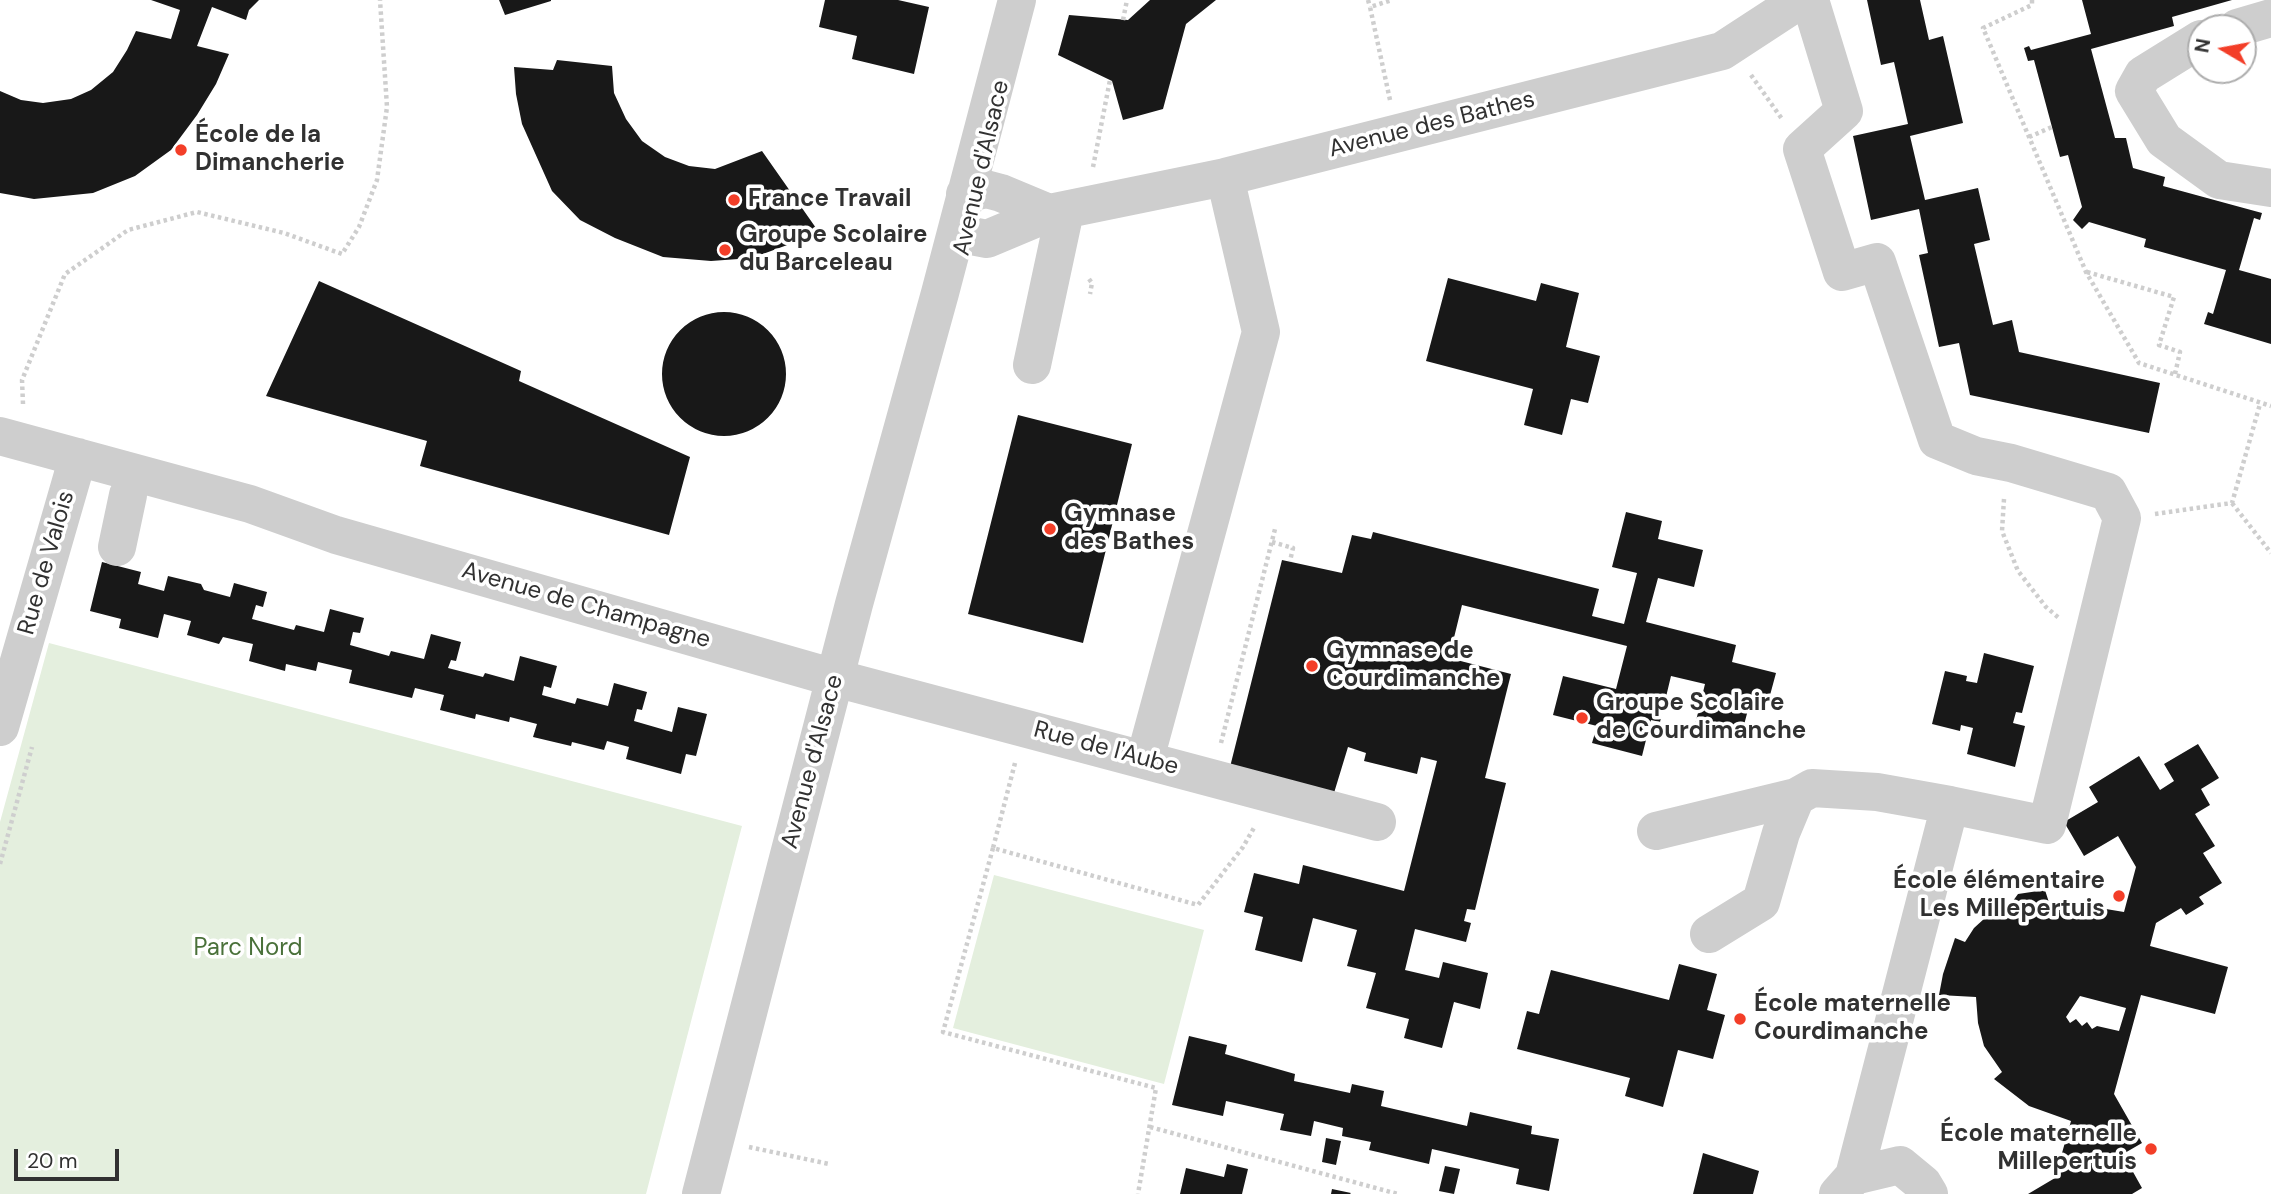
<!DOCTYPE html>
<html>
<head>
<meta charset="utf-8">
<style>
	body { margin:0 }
	#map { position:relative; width:2271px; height:1194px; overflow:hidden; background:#fff; font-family:"DM Sans",sans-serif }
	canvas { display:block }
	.north { position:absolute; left:2187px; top:14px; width:70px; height:70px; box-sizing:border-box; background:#fff; border:2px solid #adadad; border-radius:50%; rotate:280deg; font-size:19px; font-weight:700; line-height:28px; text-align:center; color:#313131 }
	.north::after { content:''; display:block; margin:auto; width:24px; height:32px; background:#f33e28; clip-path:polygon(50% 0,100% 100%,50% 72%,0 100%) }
	.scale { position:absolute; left:14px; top:1149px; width:105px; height:32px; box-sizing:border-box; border:4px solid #313131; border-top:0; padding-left:9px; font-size:21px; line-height:24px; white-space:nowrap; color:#313131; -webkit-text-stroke:5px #fff; paint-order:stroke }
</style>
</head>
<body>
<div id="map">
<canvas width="2271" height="1194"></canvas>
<div class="north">N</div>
<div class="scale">20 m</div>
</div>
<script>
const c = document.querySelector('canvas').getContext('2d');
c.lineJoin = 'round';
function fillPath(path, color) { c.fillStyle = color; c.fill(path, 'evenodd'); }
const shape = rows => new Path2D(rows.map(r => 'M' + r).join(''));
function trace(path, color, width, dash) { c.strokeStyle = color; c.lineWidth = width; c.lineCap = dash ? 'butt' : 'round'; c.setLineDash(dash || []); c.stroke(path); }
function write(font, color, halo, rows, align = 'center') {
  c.font = font + ' "DM Sans",sans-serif'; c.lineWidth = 7; c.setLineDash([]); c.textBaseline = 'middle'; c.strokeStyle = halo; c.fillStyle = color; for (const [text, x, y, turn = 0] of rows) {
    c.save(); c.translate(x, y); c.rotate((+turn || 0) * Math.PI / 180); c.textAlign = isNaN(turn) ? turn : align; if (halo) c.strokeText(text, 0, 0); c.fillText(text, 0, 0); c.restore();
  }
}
fillPath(shape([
	[49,643,742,826,646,1194,0,1194,0,822],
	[994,875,1204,930,1164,1084,953,1028]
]), '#e4efde');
fillPath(shape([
	[151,0,259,0,249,10,246,20,212,7,197,46,229,54,216,84,197,115,171,150,135,176,93,193,34,199,0,193,0,91,21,100,43,103,71,99,91,90,113,72,127,50,136,31,171,39,180,10],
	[499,0,551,0,551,1,505,15],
	[825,0,898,0,929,7,914,74,852,59,857,36,819,27],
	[1150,0,1216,0,1186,24,1163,109,1123,120,1112,81,1058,55,1069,15,1128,20],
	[1867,0,1920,0,1929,40,1943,36,1963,123,1910,136,1925,200,1978,188,1990,240,1974,244,1993,325,2012,320,2019,352,2160,383,2149,433,1970,395,1959,343,1939,347,1919,255,1928,253,1919,209,1871,220,1853,136,1908,124,1894,62,1881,65],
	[2082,0,2232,0,2172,17,2174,26,2091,49,2115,138,2126,138,2133,168,2165,177,2163,186,2262,213,2260,220,2254,218,2239,270,2271,279,2271,344,2204,324,2208,312,2213,314,2226,270,2144,247,2146,239,2089,222,2082,229,2073,220,2082,207,2068,155,2060,157,2034,60,2028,61,2024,48,2029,46,2031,50,2091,34],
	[557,60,612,66,614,93,626,119,642,141,665,157,689,166,715,169,762,151,816,228,790,244,752,258,711,261,663,257,615,238,580,220,552,191,522,124,516,94,514,67,553,70],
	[1448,278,1536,301,1541,283,1579,293,1566,347,1600,356,1588,403,1571,399,1562,435,1524,425,1533,389,1426,361],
	[319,281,521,371,519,381,690,457,669,535,420,466,427,441,266,396],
	'662 374a62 62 0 1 1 124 0a62 62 0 1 1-124 0Z',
	[1018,415,1132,444,1083,643,968,614],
	[1626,512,1662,521,1658,539,1703,550,1694,587,1658,578,1646,622,1736,645,1732,662,1776,673,1766,710,1749,706,1740,740,1694,729,1705,684,1671,676,1660,722,1651,720,1642,756,1592,743,1597,726,1553,715,1563,676,1616,689,1627,646,1462,605,1449,658,1511,674,1485,778,1506,783,1475,910,1467,909,1464,921,1471,923,1466,942,1415,929,1405,970,1439,978,1443,962,1488,973,1480,1009,1454,1002,1442,1048,1404,1038,1409,1019,1366,1008,1376,973,1347,966,1357,930,1313,918,1302,962,1255,950,1263,917,1244,912,1254,873,1299,884,1303,865,1404,891,1437,761,1421,757,1417,774,1364,761,1366,753,1348,747,1334,793,1230,767,1282,560,1342,573,1352,535,1371,539,1373,532,1599,589,1592,616,1624,624,1637,573,1612,567],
	[102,562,141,572,138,584,164,591,168,576,201,584,204,590,230,597,234,583,267,592,263,607,256,605,252,619,294,630,296,625,324,632,330,609,364,618,360,633,353,632,350,645,389,656,391,651,424,659,431,634,461,642,456,661,451,660,448,668,483,677,485,673,514,681,520,656,557,666,551,688,544,686,542,695,575,704,577,698,608,706,614,683,647,692,642,710,637,709,634,721,672,732,678,707,707,714,696,756,686,754,681,774,626,759,629,747,607,741,604,750,572,742,571,746,533,737,537,724,510,717,509,722,476,714,475,719,440,710,444,695,415,688,412,698,349,683,352,670,318,662,316,671,286,664,285,671,249,661,253,644,223,637,219,644,187,635,191,621,164,614,158,638,119,628,121,619,90,611],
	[1984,653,2034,666,2022,713,2016,712,2013,723,2025,726,2015,767,1967,754,1973,728,1961,725,1960,731,1932,724,1945,671,1967,676,1966,681,1977,683],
	[2198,744,2219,778,2201,789,2210,805,2195,814,2215,846,2203,853,2222,883,2199,897,2204,904,2186,915,2181,908,2156,923,2150,946,2228,967,2215,1014,2141,995,2114,1094,2142,1143,2123,1154,2142,1188,2132,1194,2028,1194,2055,1178,2071,1121,2029,1106,1994,1079,2002,1072,1984,1046,1978,1023,1976,997,1939,995,1943,974,1955,938,1965,942,1974,928,1996,908,2005,912,2018,894,2045,890,2052,912,2064,908,2094,907,2124,912,2136,867,2118,836,2084,856,2064,822,2098,802,2089,787,2139,756,2160,790,2174,781,2164,764],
	[2080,996,2126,1008,2119,1031,2097,1026,2092,1029,2087,1022,2082,1026,2076,1019,2070,1023,2066,1017],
	[1679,964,1717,974,1707,1010,1725,1015,1713,1059,1678,1050,1663,1107,1625,1096,1630,1078,1517,1049,1527,1011,1539,1014,1551,970,1669,1000],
	[1189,1036,1227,1045,1225,1054,1295,1074,1294,1081,1350,1093,1352,1084,1384,1091,1381,1106,1467,1126,1470,1112,1532,1126,1531,1134,1559,1139,1549,1191,1516,1184,1519,1169,1432,1149,1429,1164,1369,1150,1371,1142,1342,1136,1343,1128,1314,1121,1311,1136,1280,1130,1284,1114,1226,1101,1223,1116,1172,1105],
	[1326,1138,1341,1141,1336,1165,1322,1162],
	[1703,1153,1759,1171,1753,1194,1693,1194],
	[1227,1164,1248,1169,1242,1194,1180,1194,1186,1168,1224,1177],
	[1445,1166,1460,1169,1454,1194,1439,1191],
	[1332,1189,1351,1193,1350,1194,1331,1194]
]), '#181818');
trace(shape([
	[1368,0,1370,7],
	[2032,0,2032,5,1983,28,2086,272,2139,363,2271,406],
	[1123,20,1127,0],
	[1751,75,1782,119],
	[1390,100,1370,7,1392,0],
	[2029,137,2052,127],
	[1093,167,1110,80],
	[2087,272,2174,297,2159,345,2180,352,2175,374],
	[1089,279,1092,283,1090,294],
	[23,404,22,380,65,274,128,230,197,212,284,233,342,254,359,227,377,180,387,107,380,0],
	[2004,499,2002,531,2018,571,2046,607,2059,618],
	[2232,503,2271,553],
	[2155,514,2232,503,2260,404],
	[1272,542,1293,548,1290,561],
	[1221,743,1275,529],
	[1015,763,993,848,1198,905,1243,847,1255,826],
	[993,848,943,1032,1156,1088,1138,1194],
	[0,864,32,747],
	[1150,1127,1398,1194],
	[749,1147,829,1164]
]), '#cecece', 4.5, [3.5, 3.5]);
trace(shape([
	[1810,0,1844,111,1802,149,1842,272,1877,262,1937,440,1976,456,2011,463,2108,492,2122,518,2047,825,1950,805,1854,1176,1838,1194],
	[2237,28,2271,18],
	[2201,39,2143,75,2134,91,2164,140,2219,180,2271,188],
	[965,194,986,189,1001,193,1049,213],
	[956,233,987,239,1049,213,1225,177,1722,51,1800,0],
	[1032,365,1065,211],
	[0,436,250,504,336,535,835,678,1377,822],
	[117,547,128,495],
	[0,727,78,457],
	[1145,759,1261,332,1225,177],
	[1656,831,1796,797],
	[1709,934,1761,902,1781,833,1796,797,1812,788,1877,792,1950,805],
	[1854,1176,1900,1165,1923,1184,1929,1194],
	[701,1194,854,604,940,293,1017,0]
]), '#cecece', 38);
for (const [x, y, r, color] of [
	[181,150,7,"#f33e28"],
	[734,200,7,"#f33e28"],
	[725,250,7,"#f33e28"],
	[1050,529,7,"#f33e28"],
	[1312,666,7,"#f33e28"],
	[1582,718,7,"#f33e28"],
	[2119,896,7,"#f33e28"],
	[1740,1019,7,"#f33e28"],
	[2151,1149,7,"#f33e28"]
]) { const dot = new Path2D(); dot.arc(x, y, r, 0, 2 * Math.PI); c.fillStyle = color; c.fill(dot); trace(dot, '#fff', 2.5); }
write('24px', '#313131', '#fff', [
	["Avenue des Bathes",1432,125,-14],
	["Avenue d'Alsace",982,168,-77],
	["Rue de Valois",47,563,-74],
	["Avenue de Champagne",586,606,16],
	["Rue de l'Aube",1106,749,15],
	["Avenue d'Alsace",813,762,-75]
]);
write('bold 24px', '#313131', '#fff', [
	["École de la",195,136],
	["Dimancherie",195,164],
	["France Travail",748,200],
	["Groupe Scolaire",739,236],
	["du Barceleau",739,264],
	["Gymnase",1064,515],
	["des Bathes",1064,543],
	["Gymnase de",1326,652],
	["Courdimanche",1326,680],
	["Groupe Scolaire",1596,704],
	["de Courdimanche",1596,732],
	["École élémentaire",2105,882,"right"],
	["Les Millepertuis",2105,910,"right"],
	["École maternelle",1754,1005],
	["Courdimanche",1754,1033],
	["École maternelle",2137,1135,"right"],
	["Millepertuis",2137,1163,"right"]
], 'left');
write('24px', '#4a713a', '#fff', [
	["Parc Nord",248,949]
]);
</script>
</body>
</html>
